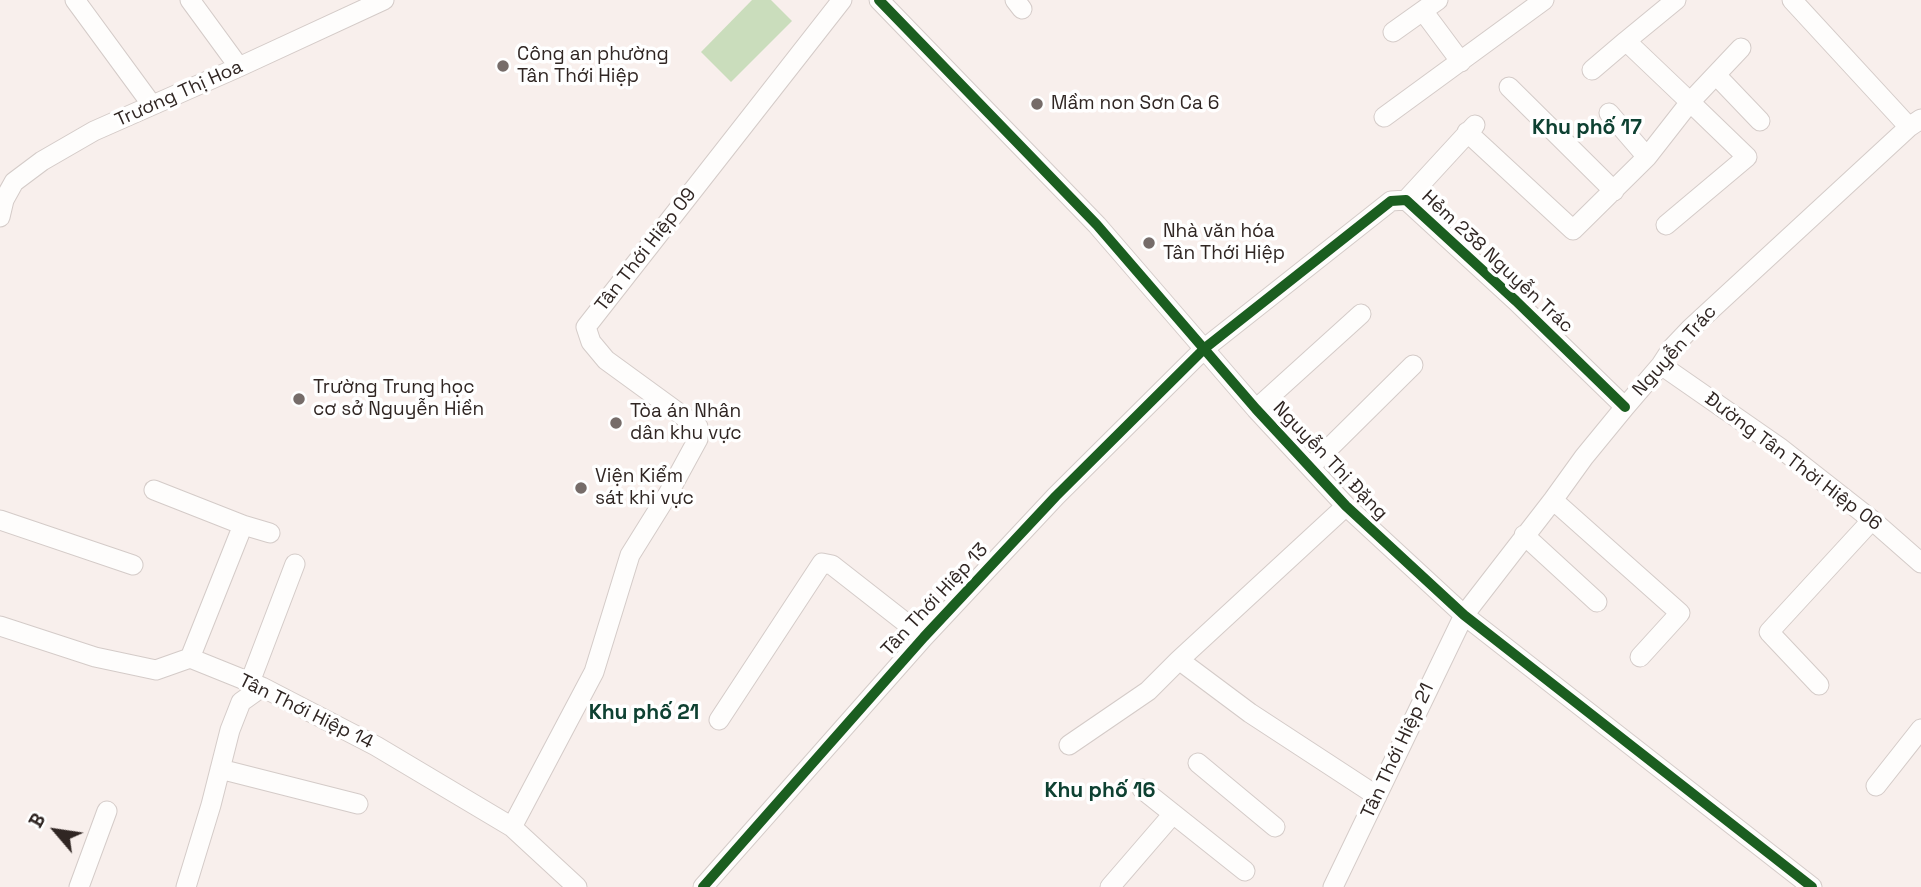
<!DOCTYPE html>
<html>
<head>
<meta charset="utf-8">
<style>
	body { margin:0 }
	#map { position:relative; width:1921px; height:887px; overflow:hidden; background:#f8efec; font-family:"Space Grotesk",sans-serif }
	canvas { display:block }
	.north { position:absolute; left:21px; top:796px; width:70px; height:70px; -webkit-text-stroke:5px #fff; paint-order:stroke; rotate:299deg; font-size:19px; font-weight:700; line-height:28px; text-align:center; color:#302623 }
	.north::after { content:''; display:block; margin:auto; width:24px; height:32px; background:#302623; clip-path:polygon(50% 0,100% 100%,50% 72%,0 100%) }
</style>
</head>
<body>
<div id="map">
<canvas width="1921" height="887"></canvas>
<div class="north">B</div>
</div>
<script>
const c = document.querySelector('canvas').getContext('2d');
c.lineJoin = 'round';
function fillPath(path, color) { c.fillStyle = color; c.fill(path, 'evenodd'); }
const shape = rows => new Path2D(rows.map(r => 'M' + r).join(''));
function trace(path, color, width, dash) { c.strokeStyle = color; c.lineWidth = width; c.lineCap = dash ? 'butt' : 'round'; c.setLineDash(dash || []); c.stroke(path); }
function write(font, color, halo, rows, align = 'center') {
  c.font = font + ' "Space Grotesk",sans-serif'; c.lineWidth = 7; c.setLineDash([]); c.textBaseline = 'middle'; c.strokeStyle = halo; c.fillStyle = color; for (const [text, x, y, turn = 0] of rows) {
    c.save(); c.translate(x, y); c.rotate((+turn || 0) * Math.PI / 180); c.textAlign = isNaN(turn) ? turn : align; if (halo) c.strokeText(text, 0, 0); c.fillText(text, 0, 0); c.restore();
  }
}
fillPath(shape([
	[752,0,771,0,792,21,731,82,701,52]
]), '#caddbc');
const minor = shape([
	[75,0,152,105],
	[190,0,239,67],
	[879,0,1097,225,1256,409,1346,506,1464,615,1812,887],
	[1015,0,1022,9],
	[1792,0,1909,127],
	[1423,11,1461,62],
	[1393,32,1438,0],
	[1592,70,1626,41],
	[1716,75,1760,121],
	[1509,87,1614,191],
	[1609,113,1647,157],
	[1384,117,1544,0],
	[1467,132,1573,230,1647,157,1690,102,1626,41,1676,0],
	[1406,200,1475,125],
	[0,217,4,200,14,182,42,161,94,131,239,67,384,0],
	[1666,225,1747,157,1690,102,1741,48],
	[1661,365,1779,447,1872,520,1921,563],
	[1256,409,1361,314],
	[1310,467,1413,365],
	[154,490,243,525,190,658],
	[1553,500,1680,613,1640,657],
	[0,520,133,565],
	[243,525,270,533],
	[1524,535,1597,602],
	[0,626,95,657,156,670,190,658,262,687,376,746,512,827,577,887],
	[1179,660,1250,713,1377,796],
	[250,682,295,564],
	[1819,685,1769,632,1872,520],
	[719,720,822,563,832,565,924,637],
	[1069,745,1148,691,1179,660,1346,506],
	[1198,763,1275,827],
	[220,769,358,804],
	[1876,786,1921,729],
	[1142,789,1245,871],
	[512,827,594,672,630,555,668,494,698,439,698,427,606,360,591,342,586,327,842,0],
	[79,887,107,811],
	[186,887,211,805,230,730,241,702,262,687],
	[703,887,924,637,1056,496,1205,348,1391,201,1406,200,1516,301,1625,407],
	[1110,887,1173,814],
	[1333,887,1464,615,1553,500,1584,457,1625,407,1661,365,1672,348,1690,329,1909,127,1921,119]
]);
trace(minor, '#d4cbc8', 21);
trace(minor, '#fefdfc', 19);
trace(shape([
	[879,0,1097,225,1256,409,1346,506,1464,615,1812,887],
	[703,887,924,637,1056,496,1205,348,1391,201,1406,200,1516,301,1625,407]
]), '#1b5e20', 10);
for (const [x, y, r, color] of [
	[503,66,7,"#766c69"],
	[1037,104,7,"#766c69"],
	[1149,243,7,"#766c69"],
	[299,399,7,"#766c69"],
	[616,423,7,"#766c69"],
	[581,488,7,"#766c69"]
]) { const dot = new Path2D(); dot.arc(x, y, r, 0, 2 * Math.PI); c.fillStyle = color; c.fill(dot); trace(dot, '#fff', 2.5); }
write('19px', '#302623', '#fff', [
	["Công an phường",517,55],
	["Tân Thới Hiệp",517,77],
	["Mầm non Sơn Ca 6",1051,104],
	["Nhà văn hóa",1163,232],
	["Tân Thới Hiệp",1163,254],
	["Trường Trung học",313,388],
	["cơ sở Nguyễn Hiền",313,410],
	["Tòa án Nhân",630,412],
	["dân khu vực",630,434],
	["Viện Kiểm",595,477],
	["sát khi vực",595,499]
], 'left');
write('19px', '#302623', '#fff', [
	["Trương Thị Hoa",179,94,-24],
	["Tân Thới Hiệp 09",646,250,-52],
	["Hẻm 238 Nguyễn Trác",1497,262,43],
	["Nguyễn Trác",1675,351,-48],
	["Nguyễn Thị Đặng",1330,461,46],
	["Đường Tân Thời Hiệp 06",1793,462,37],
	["Tân Thới Hiệp 13",935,600,-47],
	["Tân Thới Hiệp 14",306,712,26],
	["Tân Thới Hiệp 21",1398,751,-65]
]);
write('bold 21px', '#0e4132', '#fff', [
	["Khu phố 17",1587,128],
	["Khu phố 21",644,713],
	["Khu phố 16",1100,791]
]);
</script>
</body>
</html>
